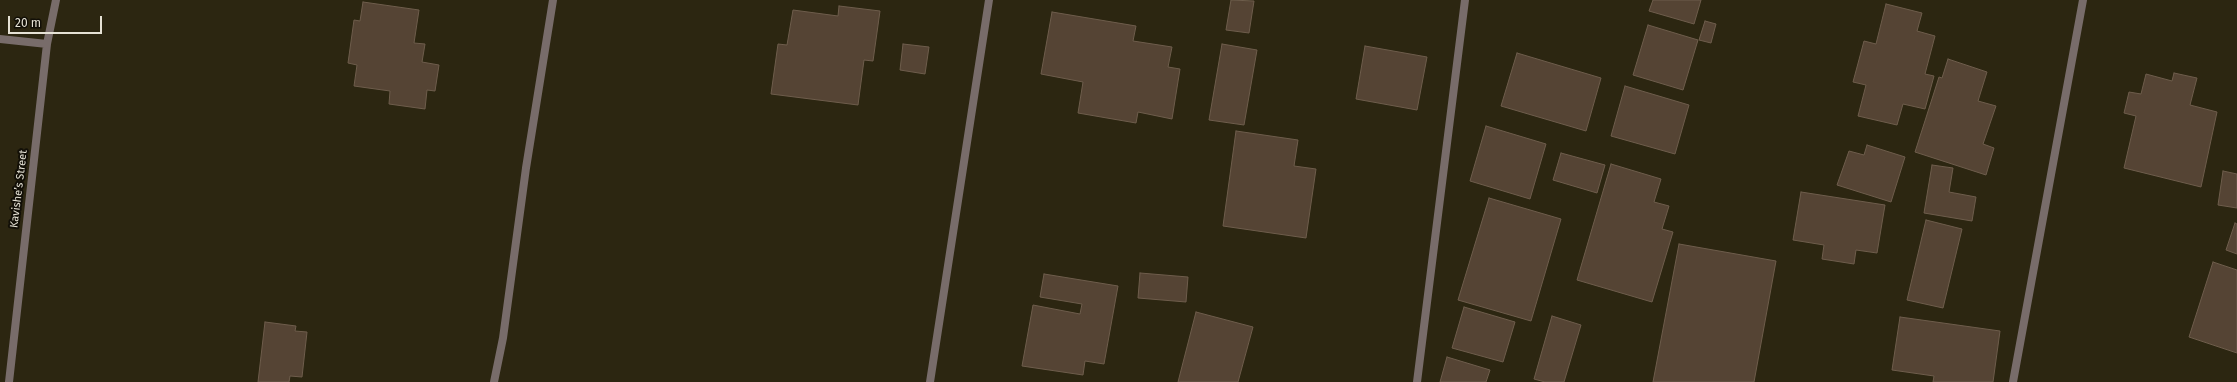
<!DOCTYPE html>
<html>
<head>
<meta charset="utf-8">
<style>
	body { margin:0 }
	#map { position:relative; width:2237px; height:382px; overflow:hidden; background:#2c2611; font-family:"Fira Sans",sans-serif }
	canvas { display:block }
	.scale { position:absolute; left:8px; top:16px; width:94px; height:18px; box-sizing:border-box; border:2px solid #e6e2d5; border-top:0; padding-left:5px; font-size:12px; line-height:14px; white-space:nowrap; color:#e6e2d5; -webkit-text-stroke:3px #120f07; paint-order:stroke }
</style>
</head>
<body>
<div id="map">
<canvas width="2237" height="382"></canvas>
<div class="scale">20 m</div>
</div>
<script>
const c = document.querySelector('canvas').getContext('2d');
c.lineJoin = 'round';
function fillPath(path, color) { c.fillStyle = color; c.fill(path, 'evenodd'); }
const shape = rows => new Path2D(rows.map(r => 'M' + r).join(''));
function trace(path, color, width, dash) { c.strokeStyle = color; c.lineWidth = width; c.lineCap = dash ? 'butt' : 'round'; c.setLineDash(dash || []); c.stroke(path); }
function write(font, color, halo, rows, align = 'center') {
  c.font = font + ' "Fira Sans",sans-serif'; c.lineWidth = 4; c.setLineDash([]); c.textBaseline = 'middle'; c.strokeStyle = halo; c.fillStyle = color; for (const [text, x, y, turn = 0] of rows) {
    c.save(); c.translate(x, y); c.rotate((+turn || 0) * Math.PI / 180); c.textAlign = isNaN(turn) ? turn : align; if (halo) c.strokeText(text, 0, 0); c.fillText(text, 0, 0); c.restore();
  }
}
const building = shape([
	[1231,0,1254,1,1249,33,1226,30,1231,0],
	[1653,0,1701,0,1694,24,1649,11,1653,0],
	[363,2,419,10,414,43,425,44,422,62,439,65,435,91,427,90,425,109,389,104,390,91,354,86,357,65,348,63,354,20,360,21,363,2],
	[1886,4,1922,13,1917,31,1935,36,1925,74,1934,76,1925,109,1903,104,1897,125,1858,116,1866,85,1853,82,1864,41,1876,44,1886,4],
	[839,6,880,11,873,61,864,60,858,105,771,94,778,44,787,45,793,10,838,16,839,6],
	[1052,12,1136,26,1133,41,1172,47,1168,67,1180,69,1172,119,1138,112,1136,123,1078,113,1083,82,1041,74,1052,12],
	[1705,21,1716,24,1711,43,1699,40,1705,21],
	[1648,25,1698,40,1683,90,1633,75,1648,25],
	[903,44,929,47,925,74,900,70,903,44],
	[1222,44,1257,50,1244,125,1209,120,1222,44],
	[1365,46,1427,57,1417,110,1356,99,1365,46],
	[1517,53,1601,78,1586,131,1501,106,1517,53],
	[1948,59,1987,72,1978,101,1996,106,1983,144,1994,148,1986,175,1915,152,1939,77,1942,78,1948,59],
	[2174,73,2197,78,2190,105,2217,112,2201,187,2124,168,2136,116,2124,113,2129,92,2141,94,2146,74,2172,81,2174,73],
	[1625,86,1689,105,1675,154,1611,136,1625,86],
	[1486,126,1546,144,1530,199,1470,181,1486,126],
	[1236,131,1298,140,1294,166,1316,169,1306,238,1223,226,1236,131],
	[1867,145,1905,157,1891,202,1837,185,1849,151,1864,155,1867,145],
	[1561,153,1605,165,1597,193,1553,180,1561,153],
	[1611,164,1661,179,1654,202,1669,206,1662,229,1673,232,1652,302,1577,280,1611,164],
	[1932,165,1953,168,1949,192,1976,197,1972,221,1924,213,1932,165],
	[2223,171,2237,174,2237,208,2218,205,2223,171],
	[1801,192,1885,205,1877,253,1856,250,1854,264,1822,259,1824,245,1793,240,1801,192],
	[1489,198,1561,219,1531,321,1458,300,1489,198],
	[1926,220,1962,229,1943,308,1907,300,1926,220],
	[2235,223,2237,224,2237,254,2226,250,2235,223],
	[1679,244,1776,261,1754,382,1653,382,1679,244],
	[2213,262,2237,270,2237,353,2189,337,2213,262],
	[1140,273,1188,277,1186,302,1138,298,1140,273],
	[1044,274,1118,286,1104,364,1085,361,1083,375,1022,366,1033,305,1080,314,1082,304,1040,297,1044,274],
	[1464,307,1515,322,1503,362,1452,348,1464,307],
	[1196,312,1253,327,1238,382,1178,382,1196,312],
	[1552,316,1581,325,1564,382,1545,382,1534,379,1552,316],
	[1900,317,2000,331,1993,382,1933,382,1934,376,1892,370,1900,317],
	[265,322,296,326,295,331,307,332,302,377,290,376,289,382,258,382,265,322],
	[1447,357,1490,370,1486,382,1440,382,1447,357]
]);
fillPath(building, '#554434');
trace(building, '#6e5d4c', 1);
trace(shape([
	[0,39,47,44],
	[9,382,47,44,56,0],
	[494,382,503,338,526,168,553,0],
	[930,382,989,0],
	[1417,382,1465,0],
	[2013,382,2083,0]
]), '#786c6a', 8);
write('11px', '#e6e2d5', '#120f07', [
	["Kavishe’s Street",19,189,-83]
]);
</script>
</body>
</html>
